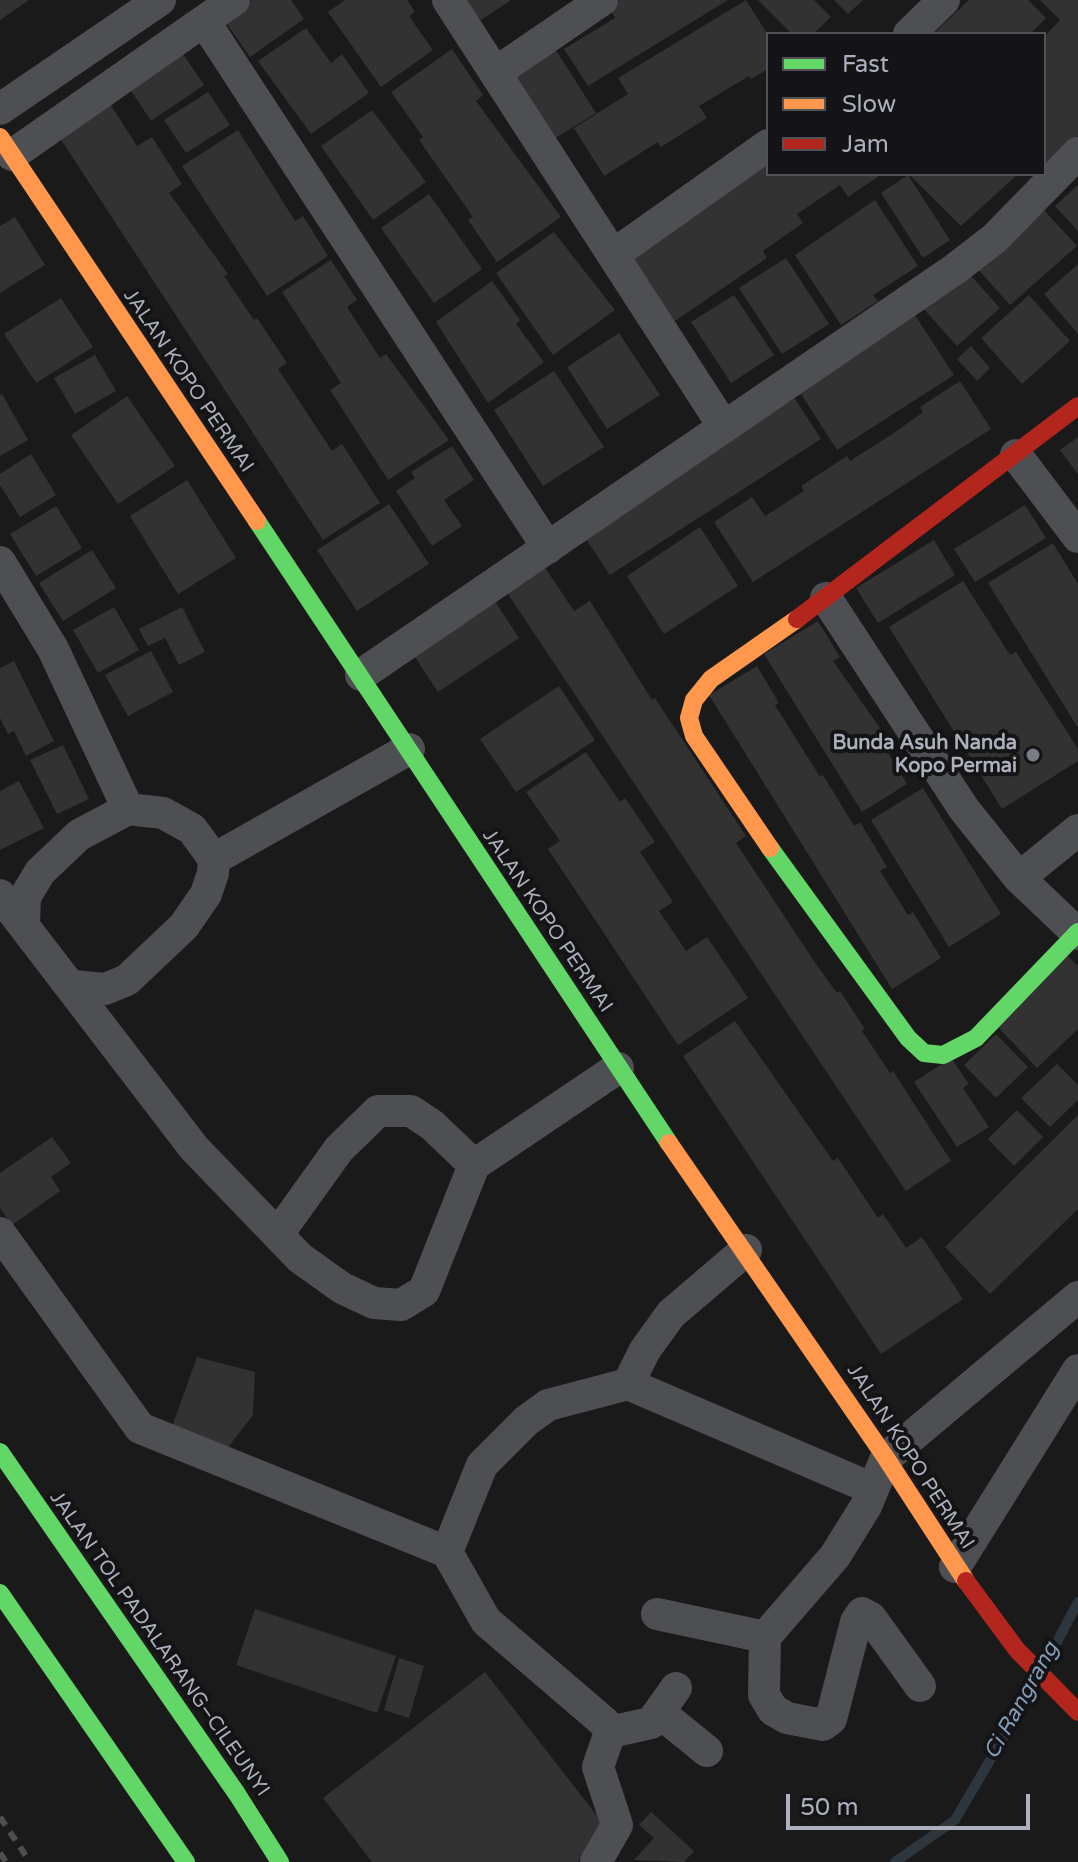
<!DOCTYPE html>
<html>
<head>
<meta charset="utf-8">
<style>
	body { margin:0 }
	#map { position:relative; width:1078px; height:1862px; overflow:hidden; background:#1a1a1a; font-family:"Varela Round",sans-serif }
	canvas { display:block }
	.legend { position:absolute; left:766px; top:32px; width:280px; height:144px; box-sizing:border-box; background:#141416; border:2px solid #505258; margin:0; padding:10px 14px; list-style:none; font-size:24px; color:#abb0bb }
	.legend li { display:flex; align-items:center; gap:16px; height:40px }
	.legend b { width:40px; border:2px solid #505258 }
	.scale { position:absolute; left:786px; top:1794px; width:244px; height:36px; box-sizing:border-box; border:4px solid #abb0bb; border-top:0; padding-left:10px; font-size:24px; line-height:28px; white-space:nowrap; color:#abb0bb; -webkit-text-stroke:6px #141416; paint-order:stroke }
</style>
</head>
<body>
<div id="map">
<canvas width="1078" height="1862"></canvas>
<ul class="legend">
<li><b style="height:10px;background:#63d668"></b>Fast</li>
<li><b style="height:10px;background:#ff974d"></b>Slow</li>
<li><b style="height:10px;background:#b3261e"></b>Jam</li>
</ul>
<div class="scale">50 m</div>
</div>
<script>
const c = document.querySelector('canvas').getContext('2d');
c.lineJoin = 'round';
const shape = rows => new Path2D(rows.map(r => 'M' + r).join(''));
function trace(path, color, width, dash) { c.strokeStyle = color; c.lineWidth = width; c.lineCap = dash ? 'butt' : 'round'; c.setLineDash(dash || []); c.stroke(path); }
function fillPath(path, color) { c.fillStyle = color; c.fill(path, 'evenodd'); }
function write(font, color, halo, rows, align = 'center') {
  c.font = font + ' "Varela Round",sans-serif'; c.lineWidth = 8; c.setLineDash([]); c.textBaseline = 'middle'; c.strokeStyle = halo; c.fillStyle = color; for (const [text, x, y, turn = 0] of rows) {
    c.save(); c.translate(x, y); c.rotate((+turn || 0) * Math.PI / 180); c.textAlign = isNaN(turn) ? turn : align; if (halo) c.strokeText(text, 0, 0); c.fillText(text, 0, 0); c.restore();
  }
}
trace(shape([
	[1046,1663,1078,1602],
	[895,1862,955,1820,1034,1685]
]), '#2d353d', 10);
fillPath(shape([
	[0,0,29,0,0,20],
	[252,0,291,0,304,19,250,57,224,20],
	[345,0,407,0,415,12,409,16,433,50,381,87,328,12],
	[456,0,511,0,474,25],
	[620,0,728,0,588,86,564,49,615,18,609,7],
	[746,0,768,35,768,69,751,79,749,76,699,106,707,118,661,147,658,142,604,176,574,128,628,94,618,78],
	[758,0,814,0,831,17,813,34,792,34],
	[834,0,863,0,848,14],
	[969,0,1028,0,1046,18,1030,34,933,34],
	[1040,0,1078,0,1078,136,1044,169,1044,37,1060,20],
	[306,28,331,63,342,54,369,93,311,134,258,61],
	[552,44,596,113,554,139,510,71],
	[177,45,204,85,151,121,124,80],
	[452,49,483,95,476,101,561,217,497,262,468,220,473,217,419,140,423,137,391,92],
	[208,92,230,125,186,153,164,120],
	[105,96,137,146,152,137,182,184,169,193,228,274,224,276,254,320,257,318,287,363,278,369,332,451,342,444,380,503,323,540,54,129],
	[372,110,426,182,373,220,321,146],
	[238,130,295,221,303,216,328,256,267,296,182,166],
	[768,164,768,174,882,174,848,197,840,185,797,214,803,223,763,251,767,258,672,323,628,259],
	[909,174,1018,174,961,226],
	[908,175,950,240,923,258,881,193],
	[1078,185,1078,231,1055,206],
	[429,194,482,269,434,303,381,228],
	[875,200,918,266,873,295,878,301,841,325,795,255],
	[1041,207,1077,246,1010,305,975,266],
	[15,217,45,265,0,293,0,226],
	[554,232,615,310,553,355,496,273],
	[786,258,829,324,782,354,739,288],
	[331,260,357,300,347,307,380,358,386,354,449,440,388,480,330,390,341,383,282,292],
	[1078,264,1078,334,1044,294],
	[964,268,1000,308,957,346,921,306],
	[492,281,520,320,516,324,544,362,488,403,436,322],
	[734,295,774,355,731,383,691,322],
	[1029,295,1070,341,1022,384,981,338],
	[61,298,93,347,36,383,4,334],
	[911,309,954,375,837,450,796,386],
	[619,333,660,395,607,429,567,367],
	[971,346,990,368,977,381,957,359],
	[95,355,116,391,75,414,54,378],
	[554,371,604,447,543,486,494,410],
	[960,381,991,429,753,582,714,522,752,497,765,516,804,491,801,486,847,456,850,461,894,433,923,412,920,407],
	[790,391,821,439,610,575,582,533],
	[2,394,28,440,0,456,0,395],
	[127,396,175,466,118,504,71,435],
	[1078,437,1078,474,1060,450],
	[452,446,474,480,444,500,462,526,432,546,396,491,415,478,411,472],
	[31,454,56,495,20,517,0,485,0,474],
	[187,480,236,558,178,594,130,516],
	[389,504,429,564,357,611,317,550],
	[1025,505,1046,538,975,582,954,549],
	[56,506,82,548,36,576,10,534],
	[700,527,738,586,664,634,627,576],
	[934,540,955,575,878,623,856,588],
	[1053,543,1078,584,1078,728,988,583],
	[92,550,116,588,63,621,39,583],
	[542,563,574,611,590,601,652,700,655,698,746,836,736,843,816,964,837,993,840,991,865,1029,862,1031,890,1073,893,1071,951,1161,906,1191,504,588],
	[963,581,1010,655,1016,652,1078,749,1078,761,1002,809,889,627],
	[490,594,519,638,438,692,409,648],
	[114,607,139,650,98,673,73,630],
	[182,607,205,652,179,665,165,638,148,646,139,629],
	[818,621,840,657,833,661,887,738,881,741,907,784,862,812,764,654],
	[151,651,173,692,128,716,105,675],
	[14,661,54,741,26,756,14,731,8,734,0,718,0,668],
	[757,666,779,703,775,705,820,777,823,775,854,826,860,822,887,867,880,871,908,915,913,912,941,958,892,989,709,695],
	[559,686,595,740,516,792,480,739],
	[63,745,89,799,57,814,30,760],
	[586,752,620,802,625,798,655,842,640,852,673,902,659,911,686,951,707,937,748,998,678,1045,548,849,560,841,526,792],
	[19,781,44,828,0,850,0,791],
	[923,788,1001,914,949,947,871,820],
	[1067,955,1078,966,1078,1029,1037,1068,996,1025],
	[735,1021,833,1161,838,1158,878,1218,883,1214,906,1248,922,1237,963,1299,881,1354,683,1056],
	[996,1034,1028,1067,996,1098,964,1065],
	[951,1058,969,1084,963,1088,989,1127,957,1147,914,1082],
	[1057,1064,1078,1085,1078,1100,1050,1127,1021,1098],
	[1017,1110,1043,1137,1014,1166,988,1139],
	[1078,1115,1078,1209,990,1294,945,1247],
	[52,1137,71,1163,51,1177,60,1191,12,1225,0,1208,0,1173],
	[197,1357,255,1372,253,1415,223,1454,169,1435],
	[255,1609,396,1656,377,1713,236,1665],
	[399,1658,424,1666,409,1718,384,1710],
	[485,1672,605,1826,578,1862,372,1862,323,1798],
	[651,1812,694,1851,684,1862,634,1860,654,1838,639,1825]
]), '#323232');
trace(shape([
	[448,0,724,427],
	[204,21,548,548],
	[909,34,944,0],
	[495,73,602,0],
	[0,109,160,0],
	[12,155,234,0],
	[613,255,768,145],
	[1016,455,1078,537],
	[0,562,53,649,128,809],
	[826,598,964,809,1019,878,1078,934],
	[361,675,955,269,995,238,1078,153],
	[214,859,409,749],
	[1019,878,1078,830],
	[0,895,194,1148,300,1258,342,1288,374,1303,401,1305,424,1291,474,1165,618,1068],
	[24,923,25,897,40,872,79,835,128,809,163,813,192,829,214,859,213,873,206,894,184,926,127,980,105,989,73,986],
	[0,1233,140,1428,447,1552,482,1465,526,1421,548,1405,628,1384],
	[278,1234,339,1149,378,1111,411,1111,432,1125,474,1165],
	[746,1250,671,1314,645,1350,628,1384,873,1489],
	[447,1552,486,1621,605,1723,610,1732],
	[955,1567,1078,1370],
	[657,1614,765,1637],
	[920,1686,871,1618,862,1613,856,1622,831,1719,823,1725,787,1718,773,1710,764,1695,765,1637,835,1556,866,1506,886,1458,1078,1297],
	[659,1712,707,1751],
	[610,1732,651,1723,676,1688],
	[596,1862,617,1825,598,1767,610,1732]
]), '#4e4f53', 32);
trace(shape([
	[257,521,669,1143],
	[770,848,908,1038,924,1053,943,1055,976,1038,1078,932],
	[0,1452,237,1794,280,1862],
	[0,1593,186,1862]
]), '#63d668', 18);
trace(shape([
	[0,137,257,521],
	[770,848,694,736,689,718,694,700,711,679,797,619],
	[669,1143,886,1458,966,1581]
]), '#ff974d', 18);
trace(shape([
	[797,619,1078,406],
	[966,1581,1017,1650,1078,1712]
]), '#b3261e', 18);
trace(shape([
	[0,1817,30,1862],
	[0,1853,6,1862]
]), '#4e4f52', 6, [10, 8]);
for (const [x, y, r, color] of [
	[1033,755,8,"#787c83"]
]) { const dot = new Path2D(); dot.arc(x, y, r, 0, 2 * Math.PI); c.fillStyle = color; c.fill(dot); trace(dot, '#141416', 3); }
write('20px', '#abb0bb', '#141416', [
	["JALAN KOPO PERMAI",188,381,56],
	["JALAN KOPO PERMAI",547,921,56],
	["JALAN KOPO PERMAI",910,1457,57],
	["JALAN TOL PADALARANG–CILEUNYI",159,1644,55]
]);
write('bold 20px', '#abb0bb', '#141416', [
	["Bunda Asuh Nanda",1017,744],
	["Kopo Permai",1017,767]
], 'right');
write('italic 22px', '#839cb6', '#141416', [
	["Ci Rangrang",1022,1701,-61]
]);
</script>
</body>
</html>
